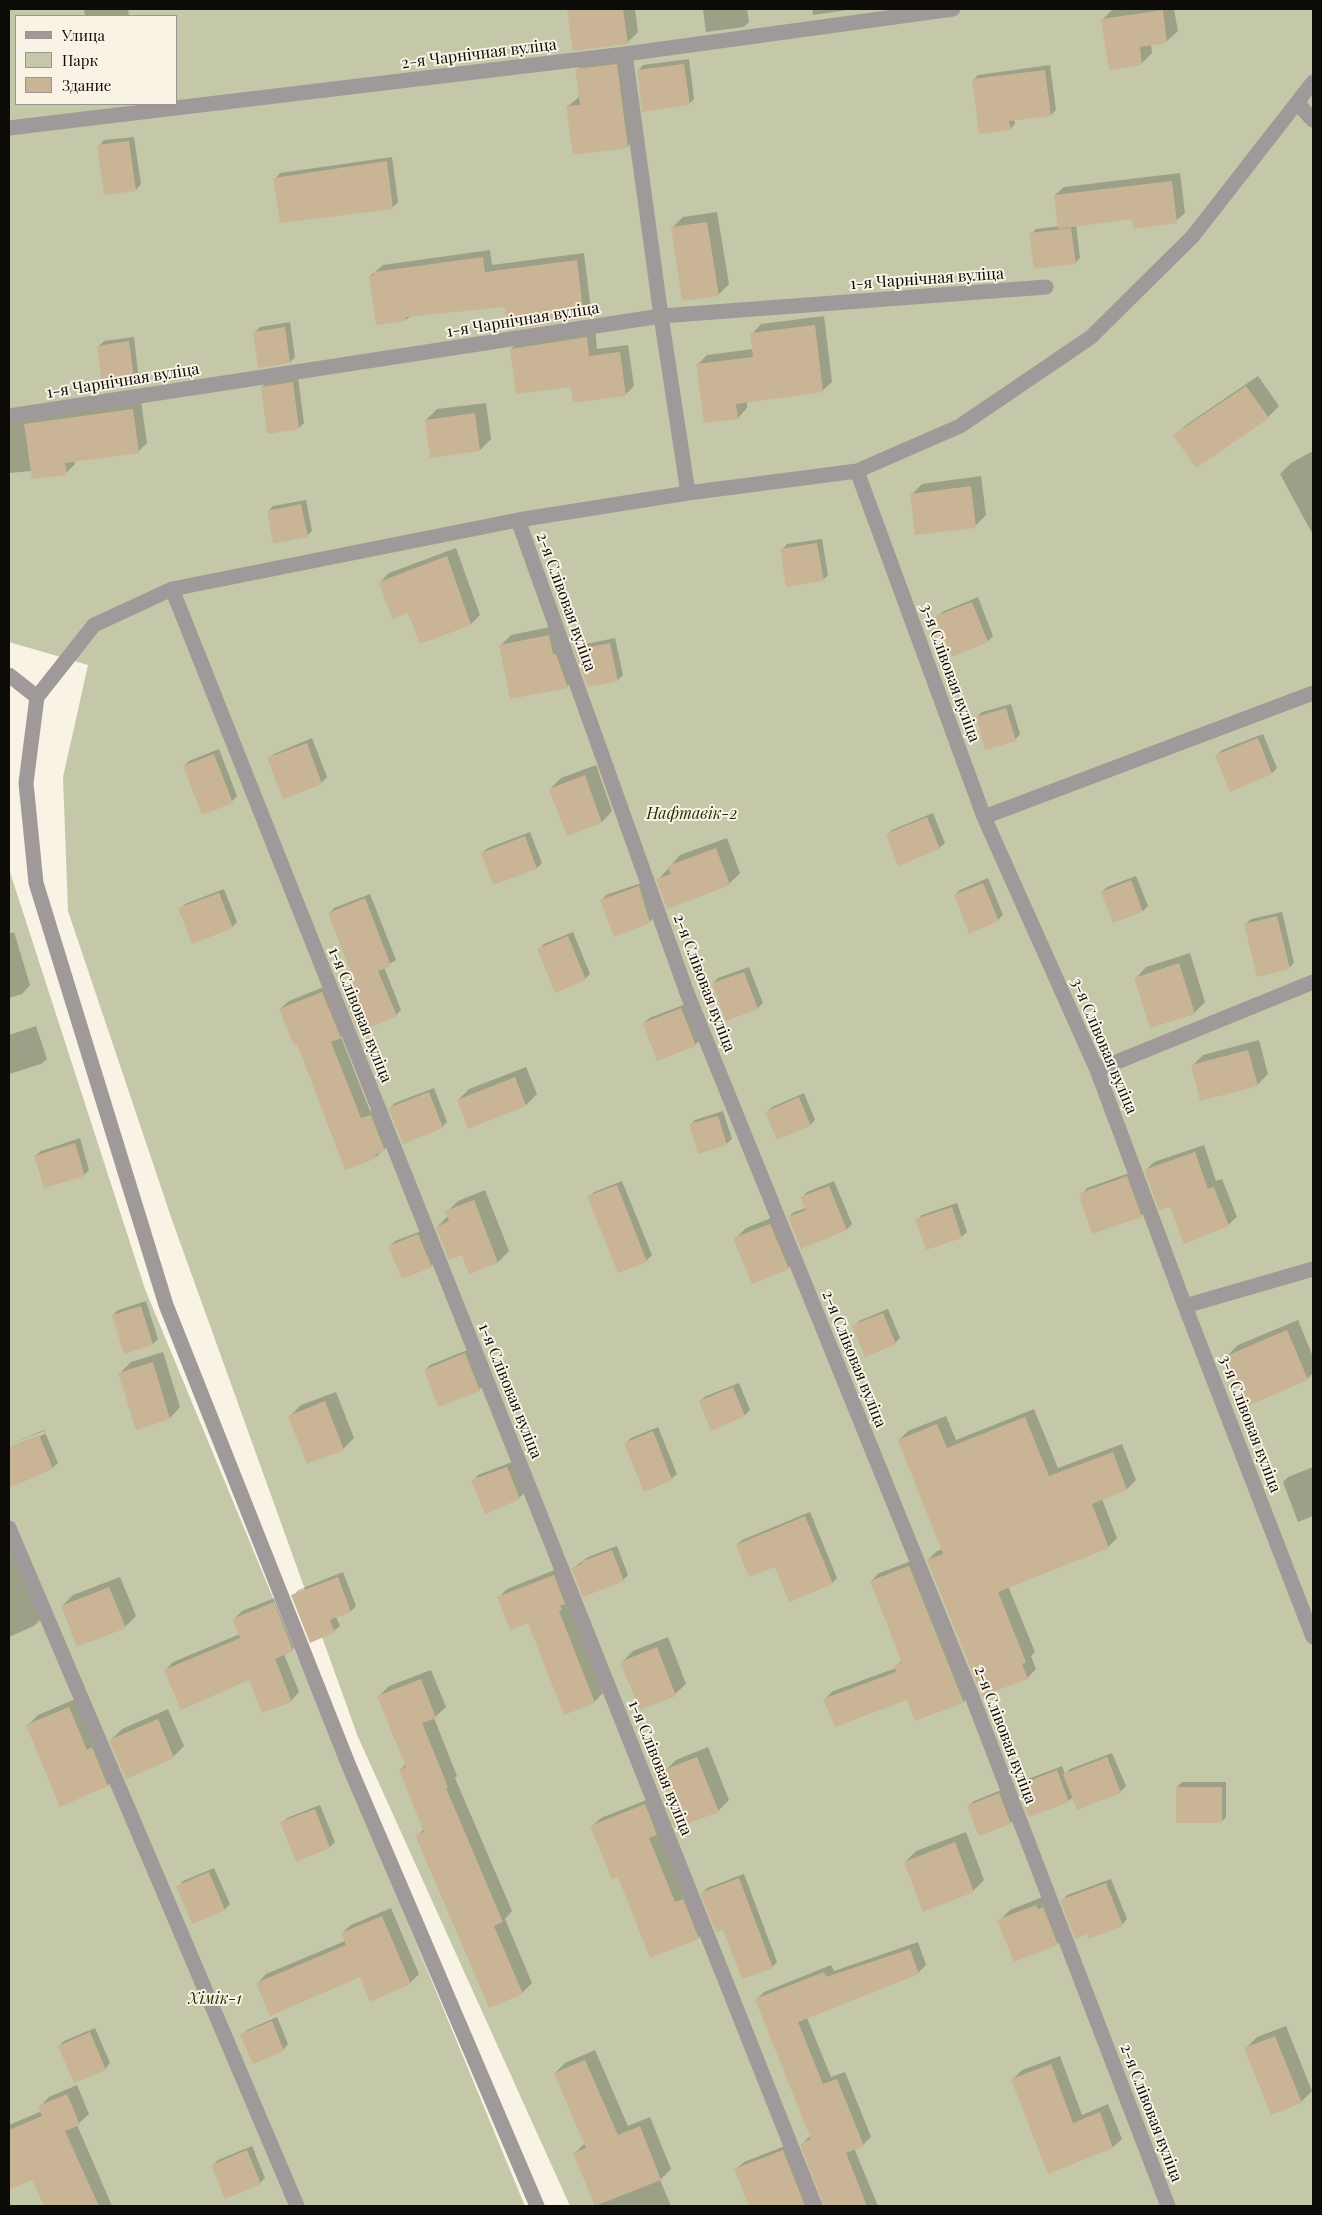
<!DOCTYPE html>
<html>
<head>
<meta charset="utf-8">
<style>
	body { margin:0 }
	#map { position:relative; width:1322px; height:2215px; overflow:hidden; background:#f9f3e6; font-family:"Playfair Display",serif }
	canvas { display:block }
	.frame { position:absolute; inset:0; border:10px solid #0d0b07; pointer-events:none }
	.legend { position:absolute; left:15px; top:15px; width:162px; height:90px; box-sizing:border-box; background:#f9f3e6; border:1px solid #9b968d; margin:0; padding:6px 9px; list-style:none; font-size:15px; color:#0d0b07 }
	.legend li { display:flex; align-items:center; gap:10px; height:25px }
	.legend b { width:25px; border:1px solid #9b968d }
</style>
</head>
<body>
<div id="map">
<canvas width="1322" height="2215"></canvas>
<div class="frame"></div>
<ul class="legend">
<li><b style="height:6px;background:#a0999a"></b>Улица</li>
<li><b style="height:14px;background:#c4c8a9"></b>Парк</li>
<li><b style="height:14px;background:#c9b595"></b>Здание</li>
</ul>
</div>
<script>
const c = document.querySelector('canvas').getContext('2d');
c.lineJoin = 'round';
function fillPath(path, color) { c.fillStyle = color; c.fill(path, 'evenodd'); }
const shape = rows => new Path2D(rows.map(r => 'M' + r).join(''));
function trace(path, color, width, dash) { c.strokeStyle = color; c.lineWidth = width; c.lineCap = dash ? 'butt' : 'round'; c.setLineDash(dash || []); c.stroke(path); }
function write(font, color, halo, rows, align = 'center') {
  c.font = font + ' "Playfair Display",serif'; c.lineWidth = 4; c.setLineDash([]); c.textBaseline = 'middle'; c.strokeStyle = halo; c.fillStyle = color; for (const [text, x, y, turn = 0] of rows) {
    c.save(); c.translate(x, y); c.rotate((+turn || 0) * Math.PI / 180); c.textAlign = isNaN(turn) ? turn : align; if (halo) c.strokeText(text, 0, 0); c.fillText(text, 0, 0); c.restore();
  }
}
fillPath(shape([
	[9,9,1313,9,1313,2206,570,2206,358,1737,172,1220,68,911,63,777,88,665,9,642],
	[16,16,176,16,176,104,16,104],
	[9,869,145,1289,525,2206,9,2206]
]), '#c4c8a9');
fillPath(shape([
	[84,9,128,9,129,16,85,16],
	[568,9,635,9,638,32,627,43,574,49],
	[703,9,747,9,749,22,744,27,706,32],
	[812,9,854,9,813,15],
	[1113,9,1174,9,1178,31,1167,41,1151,44,1152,53,1141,64,1103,19],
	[627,54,638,136,627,147,567,107,580,96,577,70,588,59],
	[689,59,694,99,689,104,638,71,643,65],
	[1050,65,1056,110,1051,115,1014,119,1015,124,1010,129,973,80,978,75],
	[134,137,141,184,136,190,99,146,104,140],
	[392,157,398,202,393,207,275,179,280,173],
	[1180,173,1185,213,1176,221,1133,218,1076,225,1080,258,1075,263,1031,234,1036,229,1059,226,1055,195,1064,187],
	[717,212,729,284,718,295,672,228,683,217],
	[490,250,492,265,584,253,591,310,584,317,506,305,410,316,406,320,370,276,383,265],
	[824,316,832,382,822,391,747,401,747,408,738,418,698,364,707,355,753,349,752,334,761,324],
	[290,322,295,357,290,362,255,332,260,327],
	[595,329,597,349,628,345,634,386,625,395,573,385,511,349,520,341],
	[134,337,139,381,134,386,98,347,104,341],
	[1258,376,1279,406,1268,417,1175,435,1186,425],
	[298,377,304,423,299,428,262,387,267,382],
	[141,401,147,443,138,452,74,460,75,464,66,473,32,471,9,473,9,419],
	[486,403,491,439,480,450,426,420,437,409],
	[1313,451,1313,533,1312,533,1280,474,1291,463],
	[981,476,986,515,975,526,911,495,922,484],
	[306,500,312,531,307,536,268,512,273,506],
	[822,539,828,575,823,580,782,550,787,544],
	[456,548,480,615,471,624,421,642,409,611,380,582,389,573],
	[978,597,993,636,988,641,937,617,942,612],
	[560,625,578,676,567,686,501,645,511,635],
	[615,638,623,675,618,680,576,650,581,645],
	[1011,704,1020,734,1015,740,977,717,982,712],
	[1263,734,1277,768,1272,773,1230,790,1217,755,1222,750],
	[312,738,327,777,322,782,284,798,268,759,274,754],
	[219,749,237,796,232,801,184,766,189,761],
	[596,765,612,811,602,822,567,834,550,789,561,778],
	[933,813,945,843,939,848,887,835,892,830],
	[530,832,542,863,537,868,482,853,488,848],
	[727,838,740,873,729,884,658,880,680,855],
	[1136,876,1148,906,1143,911,1114,922,1102,892,1107,887],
	[988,878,1003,915,998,920,955,895,960,890],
	[644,882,655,917,649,922,601,901,606,895],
	[224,889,237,922,232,927,180,909,185,904],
	[370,894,396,960,384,967,401,1010,396,1015,341,985,346,980,354,977,329,914,334,908],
	[1282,912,1294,963,1289,968,1246,924,1251,919],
	[14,932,30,985,22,994,9,998,9,934],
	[573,932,590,974,585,979,538,950,544,944],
	[1190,953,1205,1002,1194,1013,1136,978,1146,967],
	[749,967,763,1003,758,1008,727,1020,713,983,718,978],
	[331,984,348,1029,341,1037,370,1111,380,1107,393,1141,376,1157,297,1043,280,1009,289,1001],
	[686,1004,700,1040,695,1045,644,1023,649,1018],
	[36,1026,47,1059,41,1064,9,1074,9,1035],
	[1259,1040,1268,1074,1257,1085,1192,1066,1203,1055],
	[526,1067,537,1094,526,1105,469,1128,458,1100,469,1089],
	[434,1088,447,1122,442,1127,390,1108,395,1103],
	[804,1093,815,1120,810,1125,767,1112,772,1107],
	[723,1111,732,1139,726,1144,690,1125,695,1120],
	[80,1138,89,1170,84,1175,35,1156,41,1151],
	[1204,1145,1216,1181,1222,1179,1237,1217,1228,1225,1170,1205,1146,1170,1154,1162],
	[1132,1172,1146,1210,1141,1216,1082,1195,1087,1188],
	[622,1181,652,1255,647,1260,619,1272,589,1197,594,1192],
	[834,1181,852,1224,847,1229,789,1217,794,1212,806,1208,802,1197,807,1192],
	[485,1190,509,1251,498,1262,470,1272,463,1253,437,1227,448,1216,447,1212,458,1201],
	[957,1203,967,1232,961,1237,917,1220,922,1215],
	[781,1214,799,1257,788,1268,735,1239,746,1228],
	[424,1230,436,1261,431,1266,390,1246,395,1241],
	[146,1301,158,1339,153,1344,113,1315,118,1310],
	[888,1309,900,1338,895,1343,854,1326,859,1321],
	[1298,1320,1313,1357,1313,1373,1307,1379,1227,1356,1238,1345],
	[470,1349,484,1384,479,1390,425,1370,430,1365],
	[163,1352,180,1407,170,1418,120,1373,131,1362],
	[739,1383,750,1410,745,1415,700,1401,706,1396],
	[336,1392,354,1438,343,1449,290,1416,301,1405],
	[1034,1409,1058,1468,1122,1444,1136,1480,1127,1489,1102,1499,1117,1538,1108,1547,1008,1586,1035,1652,1031,1656,1036,1669,1027,1678,928,1560,937,1551,943,1549,899,1440,908,1431,946,1416,956,1440],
	[658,1427,677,1474,671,1479,626,1443,631,1438],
	[44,1430,58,1463,52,1468,13,1485,9,1475,9,1448,45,1434,44,1431,9,1445],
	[512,1462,524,1493,519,1498,473,1481,478,1475],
	[1313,1467,1313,1516,1298,1522,1283,1482,1288,1477],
	[810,1512,837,1578,832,1583,776,1566,737,1545,742,1540],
	[9,1544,41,1619,34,1626,9,1637],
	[617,1546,628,1575,623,1580,573,1568,588,1557],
	[917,1559,972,1694,964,1702,916,1720,908,1698,825,1699,833,1691,896,1668,902,1660,871,1581,879,1573],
	[562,1567,568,1602,603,1693,594,1702,528,1622,499,1597,507,1589],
	[343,1572,356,1606,351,1611,336,1617,340,1626,334,1631,293,1596,298,1590],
	[120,1577,136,1616,125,1627,62,1606,73,1595],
	[282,1595,301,1642,292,1650,284,1654,299,1692,291,1701,250,1679,165,1671,173,1662,240,1634,234,1619,242,1611],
	[668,1637,686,1684,675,1694,622,1662,633,1651],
	[431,1670,446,1707,434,1718,457,1776,455,1778,512,1911,505,1919,532,1983,522,1993,417,1836,424,1829,400,1770,406,1764,379,1696,389,1686],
	[80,1697,119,1774,108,1785,61,1805,27,1726,38,1715],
	[168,1709,184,1746,173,1757,111,1740,122,1729],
	[708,1747,729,1800,718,1811,664,1798,672,1789,665,1771,676,1760],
	[1112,1753,1126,1786,1120,1792,1073,1797,1068,1801,1018,1786,1023,1781,1062,1766,1065,1774,1070,1769],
	[1182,1782,1226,1782,1226,1817,1221,1822,1177,1787],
	[1004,1789,1015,1818,1010,1823,969,1806,974,1801],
	[654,1797,707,1929,698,1938,619,1875,592,1826,601,1818],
	[320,1805,335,1842,330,1847,297,1860,282,1823,287,1818],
	[966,1832,984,1880,973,1891,905,1862,916,1851],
	[214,1868,230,1904,225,1909,192,1923,178,1887,183,1881],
	[744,1874,777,1962,772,1967,702,1893,707,1888],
	[1111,1879,1127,1919,1122,1925,1088,1933,1062,1901,1067,1895],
	[1047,1895,1068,1934,1057,1944,999,1921,1010,1910],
	[391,1908,419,1974,410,1983,360,1975,258,1983,266,1974,345,1941,342,1933,351,1925],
	[918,1942,926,1965,918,1973,807,2018,831,2077,845,2072,871,2137,863,2145,854,2148,878,2206,825,2206,825,2203,802,2144,811,2135,756,2000,764,1992,831,1965,834,1971],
	[277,2017,288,2044,283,2050,242,2035,247,2030],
	[1286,2026,1312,2091,1301,2102,1246,2048,1257,2037],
	[95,2028,110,2063,105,2069,59,2046,64,2041],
	[595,2050,628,2126,650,2117,671,2169,660,2180,671,2206,596,2206,575,2153,585,2143,555,2073,565,2063],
	[1060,2056,1082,2115,1108,2104,1122,2139,1113,2147,1049,2172,1013,2079,1022,2070],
	[77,2085,89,2114,77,2125,112,2206,46,2206,33,2178,9,2189,9,2125,42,2111,40,2107,49,2097],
	[790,2144,819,2206,758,2206,736,2169,744,2162],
	[252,2146,265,2178,260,2183,213,2165,218,2160]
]), '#0003');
fillPath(shape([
	[567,9,623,9,628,44,573,51],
	[1163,10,1167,43,1140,47,1142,65,1109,70,1101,19],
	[617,64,628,148,573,155,566,106,580,105,575,69],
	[684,64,690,105,642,112,637,70],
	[1045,70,1051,116,1009,121,1011,130,979,134,972,79],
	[129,141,136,191,104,195,97,145],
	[387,161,393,209,280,223,273,178],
	[1172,181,1177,223,1133,229,1132,219,1058,229,1054,195],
	[707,222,719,296,682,301,671,227],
	[1071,228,1076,264,1034,269,1029,233],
	[483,257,485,272,577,260,584,318,508,330,505,307,406,317,406,321,376,325,369,276,374,275,374,272],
	[815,325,823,392,736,404,738,419,704,423,696,364,753,357,750,333],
	[285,327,290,363,258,368,253,332],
	[587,337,589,356,620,352,626,396,573,403,571,387,516,394,510,349],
	[129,341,135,387,103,391,97,346],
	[293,382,299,429,267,434,261,387],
	[1246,386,1269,418,1196,468,1173,435],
	[133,409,139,453,65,463,67,475,32,479,24,424],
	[475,413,480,451,430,458,425,420],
	[971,486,976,528,915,535,910,494],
	[301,504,308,537,273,544,267,511],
	[817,543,824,581,786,587,780,549],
	[447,556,471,625,420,644,408,613,392,619,379,582],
	[972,602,988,642,952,657,935,616],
	[549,635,553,654,556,654,568,688,510,699,499,645],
	[610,643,618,681,588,687,574,650],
	[1006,708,1016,741,985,750,976,717],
	[1258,738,1272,774,1230,792,1215,755],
	[307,743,322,784,283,799,267,758],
	[214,754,233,803,202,815,183,766],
	[585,775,602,823,567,836,549,789],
	[927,817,940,849,898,866,886,834],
	[525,836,537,869,493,885,481,853],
	[716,848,730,885,667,909,656,879,671,874,667,866],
	[1131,880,1143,912,1113,923,1101,892],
	[983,883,999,921,969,934,954,895],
	[639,886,650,923,614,937,600,900],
	[219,893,233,928,192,944,178,908],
	[365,898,391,966,378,971,397,1016,358,1032,340,985,354,980,328,913],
	[1277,916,1290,969,1257,977,1244,924],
	[568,936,586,980,555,993,537,949],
	[1179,963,1195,1014,1150,1028,1134,978],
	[744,972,758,1009,726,1021,712,983],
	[322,992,341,1038,331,1042,361,1118,371,1115,385,1151,375,1155,377,1158,345,1170,297,1044,294,1046,279,1009],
	[681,1008,696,1046,657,1061,643,1023],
	[1248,1050,1258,1086,1200,1101,1191,1065],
	[515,1077,526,1106,468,1129,457,1100],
	[429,1092,443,1128,403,1144,388,1108],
	[799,1097,811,1126,777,1140,765,1112],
	[718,1116,727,1145,698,1154,689,1124],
	[75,1143,85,1176,44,1188,34,1156],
	[1195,1152,1208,1189,1214,1187,1229,1226,1184,1244,1170,1207,1159,1210,1144,1170],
	[1127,1176,1142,1217,1092,1234,1079,1196,1081,1196,1080,1193],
	[617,1185,647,1262,618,1273,587,1196],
	[829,1186,847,1230,801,1249,788,1217,806,1210,800,1197],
	[474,1200,498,1263,469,1274,462,1255,449,1260,436,1227,449,1221,445,1211],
	[952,1207,962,1238,926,1250,915,1219],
	[770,1224,789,1269,752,1284,733,1238],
	[418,1234,432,1267,402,1279,388,1246],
	[141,1306,153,1345,124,1354,112,1315],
	[883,1313,896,1344,865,1357,852,1325],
	[1287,1330,1308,1380,1247,1406,1226,1356],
	[465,1353,480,1391,438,1407,424,1370],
	[153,1362,170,1419,136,1430,118,1373],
	[733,1387,745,1416,711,1431,699,1401],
	[325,1401,344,1450,307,1464,288,1416],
	[1025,1417,1049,1476,1113,1452,1127,1490,1092,1504,1109,1548,998,1592,1026,1662,1022,1664,1028,1679,982,1696,927,1560,943,1554,898,1440,937,1424,947,1448],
	[653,1431,672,1480,644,1492,624,1443],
	[39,1435,53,1469,9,1488,9,1447],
	[507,1467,520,1499,485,1514,471,1480],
	[805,1516,833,1584,789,1602,775,1567,749,1577,736,1545],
	[612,1550,624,1581,583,1597,571,1568,582,1564,581,1562],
	[909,1566,964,1703,915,1721,907,1700,835,1727,823,1699,896,1672,894,1666,902,1663,870,1581],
	[554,1575,565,1604,560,1606,562,1610,559,1611,595,1703,564,1715,528,1623,510,1630,497,1597],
	[338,1577,351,1612,330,1620,335,1632,310,1643,291,1595],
	[109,1587,126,1628,77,1647,61,1606],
	[274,1602,293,1651,275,1659,292,1702,262,1713,249,1680,181,1710,164,1670,240,1638,232,1619],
	[657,1647,676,1696,640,1710,620,1662],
	[421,1679,436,1718,422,1723,448,1787,446,1788,503,1922,494,1926,523,1994,489,2008,415,1835,424,1832,399,1770,406,1767,377,1696],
	[69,1707,87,1750,92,1747,108,1786,60,1807,26,1725],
	[158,1719,174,1758,126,1779,109,1740],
	[697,1757,719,1812,675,1828,663,1797,673,1794,664,1770],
	[1107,1757,1121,1793,1077,1810,1063,1774],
	[1057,1770,1069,1802,1029,1817,1017,1786],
	[1176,1787,1222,1787,1222,1823,1176,1823],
	[999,1793,1011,1824,979,1836,967,1806],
	[645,1804,657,1835,649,1838,675,1902,683,1899,699,1939,650,1958,618,1877,612,1879,590,1826],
	[315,1809,330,1848,296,1862,280,1822],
	[955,1842,974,1892,923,1912,904,1862],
	[209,1872,225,1910,192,1924,176,1886],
	[739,1878,773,1968,742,1979,723,1930,716,1932,700,1893],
	[1106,1883,1123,1926,1089,1939,1087,1934,1075,1939,1060,1900],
	[1036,1905,1038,1909,1043,1907,1058,1945,1014,1962,997,1920],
	[382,1916,411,1984,370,2002,360,1977,270,2016,256,1983,346,1945,341,1933],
	[910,1949,919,1974,798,2022,823,2084,837,2079,864,2146,846,2153,867,2206,824,2206,800,2144,811,2139,755,1999,824,1972,826,1977],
	[272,2021,284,2051,253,2064,240,2034],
	[90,2032,106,2070,74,2083,58,2046],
	[1275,2036,1302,2103,1271,2115,1244,2048],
	[585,2060,618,2135,640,2126,661,2180,595,2206,573,2153,586,2148,554,2073],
	[1051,2064,1073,2123,1100,2112,1113,2148,1048,2174,1011,2079],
	[67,2094,80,2125,65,2131,99,2206,44,2206,32,2180,9,2190,9,2130,42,2116,38,2106],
	[247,2150,261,2184,225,2199,211,2165],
	[783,2150,805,2206,749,2206,734,2169]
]), '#c9b595');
trace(shape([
	[625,54,661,316,688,493],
	[1298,104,1313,120],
	[9,128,625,54,953,9],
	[9,416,661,316,1046,287],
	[857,471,984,817,1097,1070,1185,1306,1313,1637],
	[518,520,687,993,973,1699,1168,2206],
	[172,589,815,2206],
	[9,675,37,697],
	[984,817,1313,693],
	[1097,1070,1313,982],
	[1185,1306,1313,1269],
	[9,1528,297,2206],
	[537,2206,349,1766,166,1305,36,883,26,783,37,697,94,625,172,589,518,520,688,493,857,471,960,426,1091,337,1193,236,1313,82]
]), '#a0999a', 15);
write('16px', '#0d0b07', '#f9f3e6', [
	["2-я Чарнічная вуліца",479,54,-7],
	["1-я Чарнічная вуліца",927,279,-4],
	["1-я Чарнічная вуліца",523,320,-9],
	["1-я Чарнічная вуліца",123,381,-9],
	["2-я Слівовая вуліца",566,602,70],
	["3-я Слівовая вуліца",950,673,70],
	["2-я Слівовая вуліца",704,983,69],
	["1-я Слівовая вуліца",360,1015,68],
	["3-я Слівовая вуліца",1104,1046,67],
	["2-я Слівовая вуліца",854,1359,68],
	["1-я Слівовая вуліца",510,1391,68],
	["3-я Слівовая вуліца",1250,1424,69],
	["2-я Слівовая вуліца",1005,1735,69],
	["1-я Слівовая вуліца",660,1768,68],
	["2-я Слівовая вуліца",1151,2113,69]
]);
write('italic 16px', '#292c00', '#f9f3e6', [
	["Нафтавік-2",692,814],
	["Хімік-1",215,1999]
]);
</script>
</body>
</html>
